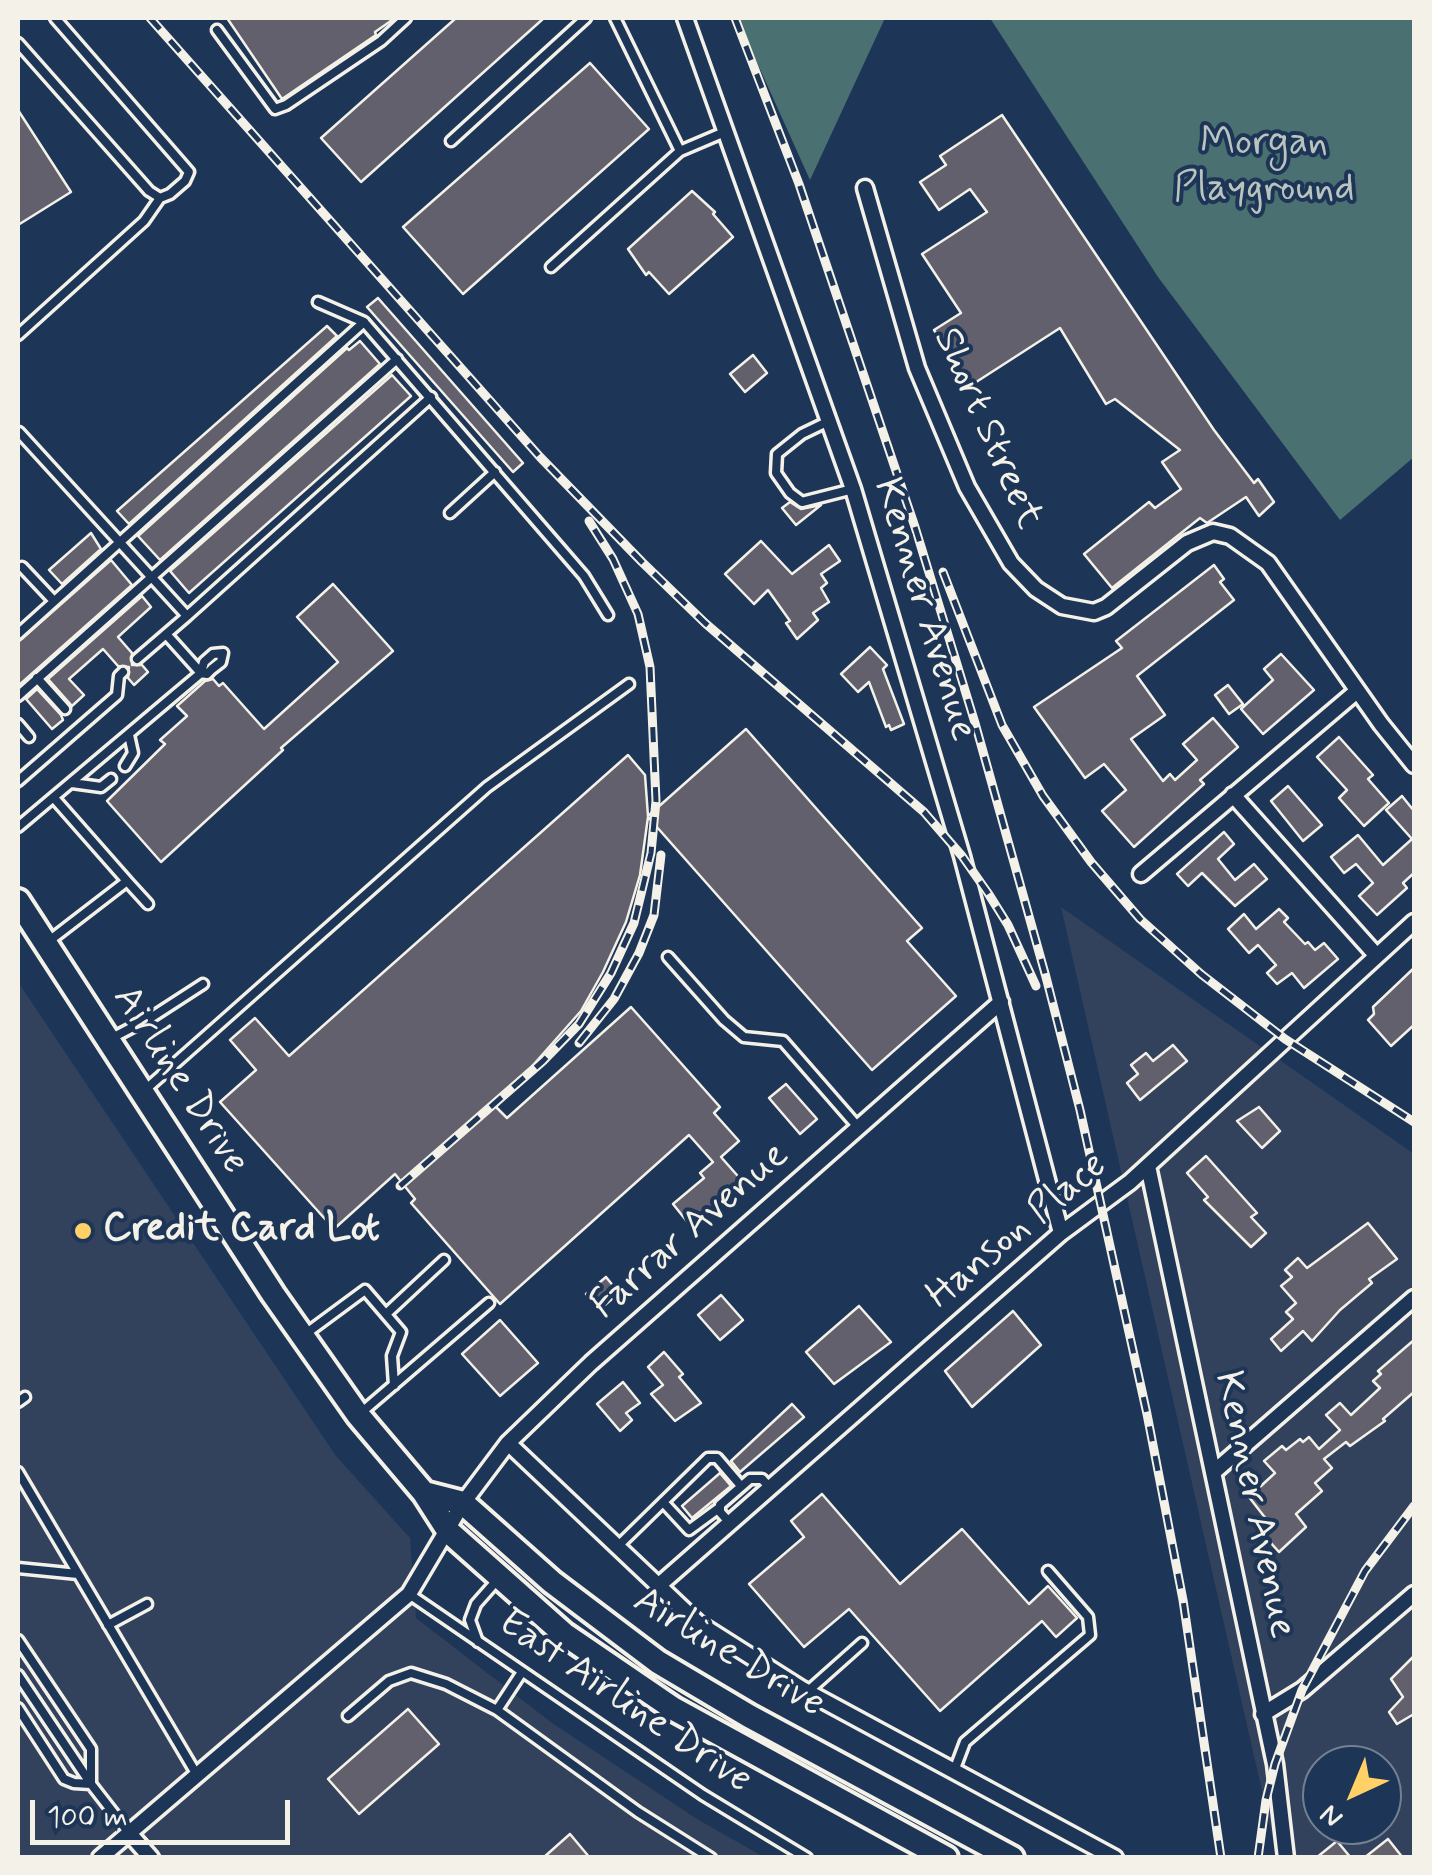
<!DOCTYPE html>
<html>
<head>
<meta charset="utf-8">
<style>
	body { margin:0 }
	#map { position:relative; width:1432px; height:1875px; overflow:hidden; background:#1d3557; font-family:Mynerve,sans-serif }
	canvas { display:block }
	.frame { position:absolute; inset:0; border:20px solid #f4f1e8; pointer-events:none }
	.north { position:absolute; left:1302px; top:1745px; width:100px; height:100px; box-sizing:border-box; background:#1d3557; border:2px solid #738091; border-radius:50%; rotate:224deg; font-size:28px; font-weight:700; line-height:40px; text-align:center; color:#f4f1e8 }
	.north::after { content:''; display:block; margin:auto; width:35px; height:45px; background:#ffd166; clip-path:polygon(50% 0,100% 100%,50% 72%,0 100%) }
	.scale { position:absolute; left:30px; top:1800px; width:260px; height:45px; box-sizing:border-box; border:5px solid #f4f1e8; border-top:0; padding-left:12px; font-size:30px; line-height:35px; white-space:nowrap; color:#f4f1e8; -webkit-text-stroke:8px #1d3557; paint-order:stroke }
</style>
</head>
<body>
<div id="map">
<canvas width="1432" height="1875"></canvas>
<div class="frame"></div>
<div class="north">N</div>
<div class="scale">100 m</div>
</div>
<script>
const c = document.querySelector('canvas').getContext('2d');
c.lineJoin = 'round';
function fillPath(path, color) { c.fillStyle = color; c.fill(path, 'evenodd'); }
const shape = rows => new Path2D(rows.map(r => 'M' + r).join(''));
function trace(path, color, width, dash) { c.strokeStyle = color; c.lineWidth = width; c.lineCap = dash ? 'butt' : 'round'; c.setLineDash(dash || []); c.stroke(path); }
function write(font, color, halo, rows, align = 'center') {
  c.font = font + ' Mynerve,sans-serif'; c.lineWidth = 8; c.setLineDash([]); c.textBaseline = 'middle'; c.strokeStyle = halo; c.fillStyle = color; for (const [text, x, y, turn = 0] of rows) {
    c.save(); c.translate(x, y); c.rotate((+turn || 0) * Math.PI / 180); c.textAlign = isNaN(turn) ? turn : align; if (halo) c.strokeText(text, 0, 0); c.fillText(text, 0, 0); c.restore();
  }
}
fillPath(shape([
	[1061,907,1414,1154,1414,1857,1277,1857],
	[1322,1765,1382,1765,1382,1825,1322,1825],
	[18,982,336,1456,410,1538,416,1618,552,1723,697,1819,764,1857,18,1857]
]), '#32425d');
fillPath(shape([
	[737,18,885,18,810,180],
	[990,18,1414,18,1414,457,1340,520,1158,277]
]), '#4b7072');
const building = shape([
	[227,18,395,18,375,32,376,35,282,99,227,18],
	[456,18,544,18,361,182,321,138,456,18],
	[590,63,649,129,463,294,403,227,590,63],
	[18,110,71,192,18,225,18,110],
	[1002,115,1214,430,1254,483,1258,479,1274,502,1259,516,1246,497,1207,523,1200,518,1112,588,1084,554,1149,502,1155,508,1181,489,1162,462,1180,450,1115,399,1106,404,1060,328,970,386,934,330,961,313,922,254,987,212,970,189,939,210,920,182,946,165,940,156,1002,115],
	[692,191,715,212,713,214,733,237,669,294,649,272,646,275,628,249,692,191],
	[378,298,523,463,513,472,367,307,378,298],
	[327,326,337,336,129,524,117,511,327,326],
	[360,341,380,364,160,560,138,536,347,348,349,350,360,341],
	[753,355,767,373,745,392,730,374,753,355],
	[392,375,411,396,189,593,170,571,392,375],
	[790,502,801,509,821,505,796,525,782,508,790,502],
	[91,533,101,549,62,584,49,570,91,533],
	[761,541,792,574,829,545,840,561,821,574,827,583,821,588,829,602,813,613,818,620,797,639,786,623,790,621,768,590,754,604,725,574,761,541],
	[111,560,132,585,18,686,18,642,111,560],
	[1214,565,1224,579,1220,582,1234,600,1137,676,1165,715,1131,739,1163,781,1170,774,1175,780,1197,760,1183,744,1213,718,1238,747,1200,780,1204,784,1134,847,1102,811,1126,790,1104,764,1085,778,1034,707,1122,648,1116,641,1214,565],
	[333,584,393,651,281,748,283,750,161,862,107,801,165,744,160,740,187,716,177,706,205,681,213,679,219,686,223,683,264,729,338,662,297,617,333,584],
	[142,596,151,607,118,637,132,653,132,665,142,665,148,672,134,685,128,678,129,667,118,666,103,649,69,679,84,695,72,706,48,679,142,596],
	[870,647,887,665,883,669,904,724,891,730,889,725,886,727,869,682,858,692,841,674,870,647],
	[1281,654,1314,690,1263,734,1241,709,1273,680,1264,669,1281,654],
	[1228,685,1243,704,1229,714,1215,695,1228,685],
	[37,689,61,715,63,720,52,729,26,699,37,689],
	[746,729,922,928,907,941,956,996,872,1070,648,817,640,875,626,922,603,972,581,1011,496,1107,507,1118,631,1007,720,1107,714,1113,739,1141,721,1157,744,1183,693,1229,673,1204,704,1178,700,1173,713,1162,689,1135,500,1304,411,1203,415,1199,395,1174,334,1229,220,1102,256,1070,230,1040,255,1018,289,1056,628,755,645,775,648,816,746,729],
	[1339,737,1373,775,1368,779,1389,803,1364,826,1339,798,1347,790,1317,757,1339,737],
	[1288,786,1322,825,1303,841,1271,801,1288,786],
	[1402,796,1414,811,1414,873,1403,883,1407,888,1377,915,1359,896,1373,883,1356,864,1344,873,1331,857,1358,835,1383,865,1412,839,1386,810,1402,796],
	[1224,832,1234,844,1218,859,1235,880,1254,864,1267,879,1235,906,1202,873,1188,886,1177,874,1224,832],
	[1279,909,1288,918,1284,922,1305,944,1308,942,1315,950,1324,943,1338,959,1304,988,1292,973,1277,984,1267,973,1276,965,1258,945,1249,953,1228,929,1244,914,1256,929,1279,909],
	[1414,968,1414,1025,1391,1046,1368,1020,1374,1014,1373,1007,1414,968],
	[1173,1045,1187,1061,1140,1100,1127,1083,1138,1074,1131,1065,1146,1053,1153,1061,1173,1045],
	[786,1084,817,1119,800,1134,769,1098,786,1084],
	[1259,1107,1280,1131,1262,1148,1237,1121,1259,1107],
	[1206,1156,1257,1213,1251,1217,1266,1233,1251,1247,1204,1200,1208,1197,1187,1173,1206,1156],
	[1368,1223,1397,1259,1369,1279,1372,1283,1340,1310,1312,1341,1303,1331,1281,1351,1271,1339,1293,1319,1286,1312,1296,1303,1281,1286,1292,1277,1285,1270,1298,1258,1307,1268,1368,1223],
	[606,1277,619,1293,599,1310,586,1294,606,1277],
	[721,1295,743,1320,720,1340,698,1315,721,1295],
	[859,1306,891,1342,834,1384,806,1352,859,1306],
	[1013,1311,1041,1345,972,1407,945,1371,1013,1311],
	[500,1320,538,1363,500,1396,462,1354,500,1320],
	[1414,1340,1414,1392,1383,1419,1385,1421,1350,1446,1346,1442,1324,1459,1332,1468,1315,1483,1322,1491,1296,1514,1306,1527,1279,1552,1261,1532,1270,1524,1249,1497,1275,1473,1264,1461,1282,1446,1286,1450,1300,1439,1303,1442,1309,1437,1319,1449,1340,1430,1326,1415,1340,1403,1351,1415,1380,1388,1373,1381,1381,1374,1378,1371,1414,1340],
	[664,1352,683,1374,679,1377,701,1403,675,1421,651,1394,663,1385,648,1367,664,1352],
	[623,1382,640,1403,626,1413,632,1420,620,1431,597,1404,623,1382],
	[792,1404,804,1417,740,1472,731,1461,792,1404],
	[720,1473,731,1486,692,1518,682,1506,720,1473],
	[822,1494,900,1584,962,1529,1029,1604,1048,1586,1077,1618,1056,1637,1042,1621,940,1711,849,1609,804,1647,749,1584,804,1537,791,1521,822,1494],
	[1414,1656,1414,1714,1397,1724,1389,1712,1403,1697,1391,1679,1414,1656],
	[408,1709,439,1744,359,1814,328,1779,408,1709],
	[570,1834,590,1858,543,1858,570,1834],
	[1388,1839,1403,1858,1364,1858,1388,1839],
	[1337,1841,1351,1858,1316,1858,1337,1841]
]);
fillPath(building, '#62606c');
trace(building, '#f4f1e8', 2.5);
const service = shape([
	[615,18,680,151,727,131],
	[217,30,275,109,286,105,381,41,406,18],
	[18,43,149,191,160,198],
	[451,141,586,18],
	[551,267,680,151],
	[318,302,364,322],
	[18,335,144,221,160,198,170,194,185,181,189,172,55,18],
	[831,420,802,434,777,454,776,473,790,493,802,502,853,489],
	[19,432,187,616,431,397],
	[450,513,495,472],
	[22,567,54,601],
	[18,634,364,322,584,576,608,615],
	[166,634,201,673],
	[137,659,187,616],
	[201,673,204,662,213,654,223,653],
	[37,678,65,709],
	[18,696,397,359],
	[18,724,29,737],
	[125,766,133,753,129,735],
	[18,781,117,695,119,676,123,672],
	[72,783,101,787,111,779],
	[18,827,201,673,207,674,212,669,221,662,223,653],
	[127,881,148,904],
	[49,941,127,881,54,798],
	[668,957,724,1020,744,1037,783,1041,858,1127],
	[112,1038,152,1017,203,984],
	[145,1090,487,787,629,684],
	[386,1314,444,1260],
	[304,1335,365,1290,401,1332,392,1356,394,1385],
	[18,1402,25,1397],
	[362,1412,489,1303],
	[18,1472,197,1775],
	[663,1502,689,1530,719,1508],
	[730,1523,720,1512,720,1505,750,1479,762,1479,769,1487],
	[617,1547,708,1458,717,1458,741,1486],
	[18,1568,78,1574],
	[409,1594,703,1795,807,1858],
	[108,1625,147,1604],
	[18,1640,91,1749,91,1784,74,1783,64,1779,18,1708],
	[478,1642,470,1620,476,1604,499,1578],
	[522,1672,497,1710,638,1812,711,1858],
	[18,1675,91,1784,129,1833],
	[807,1692,862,1643],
	[348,1716,389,1681,411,1673,446,1684,497,1710],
	[954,1771,965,1742,1090,1635,1088,1617,1048,1571]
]);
const minor = shape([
	[685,18,853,489,962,856,1061,1233],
	[865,188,917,368,967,487,1011,563,1036,589,1062,606,1094,612,1106,607,1187,543,1213,532,1230,536,1268,563,1381,724,1414,765],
	[1233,795,1376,955],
	[1141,874,1357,691],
	[1148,1166,1275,1764,1286,1858],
	[508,1443,698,1623,802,1689,1115,1858],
	[1215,1471,1414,1298],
	[658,1586,1061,1233,1130,1182,1414,922],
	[1263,1714,1302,1690,1414,1594],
	[129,1833,151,1858],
	[100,1858,409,1594,463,1503,508,1443,591,1363,1001,1002]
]);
const trunk = shape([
	[18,901,273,1294,358,1415,424,1493,449,1532,564,1634,674,1709,946,1858],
	[424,1493,463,1503,552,1582,658,1662,749,1716,1012,1858]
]);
trace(service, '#f4f1e8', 15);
trace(minor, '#f4f1e8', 21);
trace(trunk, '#f4f1e8', 30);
trace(service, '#1d3557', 8);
trace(minor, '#1d3557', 14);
trace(trunk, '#1d3557', 22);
const rail = shape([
	[150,18,540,457,642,562,705,623,924,812,962,856,988,893,1008,925,1036,986],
	[735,18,799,184,915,527,975,723,1046,977,1080,1110,1147,1414,1183,1600,1221,1858],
	[943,572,1002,725,1043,796,1091,862,1140,919,1201,974,1285,1039,1414,1122],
	[579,1043,614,999,639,953,654,915,661,855],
	[400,1186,543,1061,579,1024,611,973,634,923,651,853,656,801,650,667,638,614,613,559,589,521],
	[1258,1858,1266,1800,1275,1764,1302,1690,1365,1571,1414,1506]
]);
trace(rail, '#f4f1e8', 9);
trace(rail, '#1d3557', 5, [15]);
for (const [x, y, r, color] of [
	[83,1231,10,"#ffd166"]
]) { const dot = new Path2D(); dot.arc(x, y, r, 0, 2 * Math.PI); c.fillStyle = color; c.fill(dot); trace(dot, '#1d3557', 4); }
write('40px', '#b9c4bf', '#1d3557', [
	["Morgan",1264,145],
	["Playground",1264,191]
]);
write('40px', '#f4f1e8', '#1d3557', [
	["Short Street",986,429,66],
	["Kenner Avenue",923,610,73],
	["Airline Drive",179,1081,57],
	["Farrar Avenue",691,1232,-41],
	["Hanson Place",1018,1232,-40],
	["Kenner Avenue",1253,1505,78],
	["Airline Drive",728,1654,31],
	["East Airline Drive",624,1703,34]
]);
write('bold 40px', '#f4f1e8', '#1d3557', [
	["Credit Card Lot",103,1231]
], 'left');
</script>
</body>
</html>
